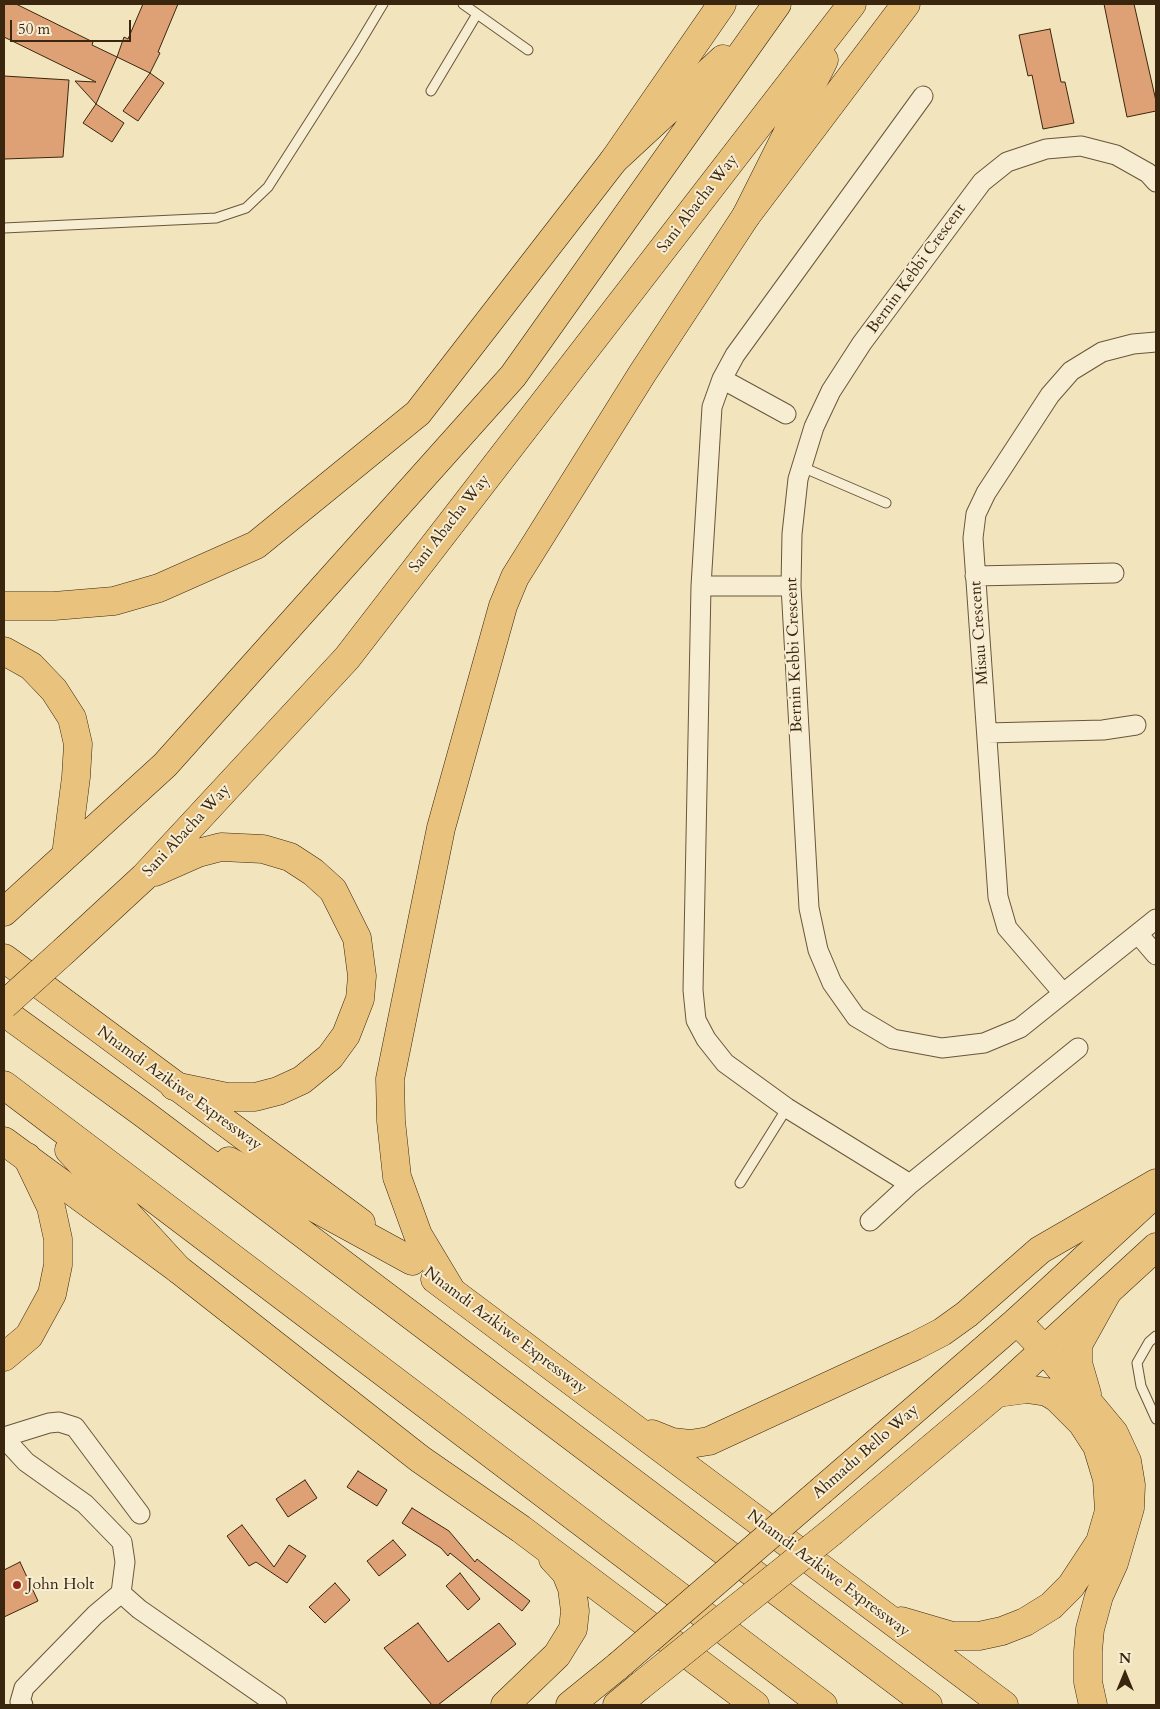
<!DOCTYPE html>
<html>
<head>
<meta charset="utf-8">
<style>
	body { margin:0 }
	#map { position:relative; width:1160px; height:1709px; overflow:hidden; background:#f2e4bc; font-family:Cardo,serif }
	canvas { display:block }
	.frame { position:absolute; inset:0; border:5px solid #3a260e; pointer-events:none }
	.north { position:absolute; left:1100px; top:1649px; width:50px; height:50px; -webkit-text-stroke:4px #f7edd3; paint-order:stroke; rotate:0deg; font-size:14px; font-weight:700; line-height:20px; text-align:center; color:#3a260e }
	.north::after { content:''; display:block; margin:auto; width:18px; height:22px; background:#3a260e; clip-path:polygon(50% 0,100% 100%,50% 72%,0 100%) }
	.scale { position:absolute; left:10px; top:20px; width:121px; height:22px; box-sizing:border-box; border:2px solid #3a260e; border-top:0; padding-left:6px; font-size:15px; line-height:18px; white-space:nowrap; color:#3a260e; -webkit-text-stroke:4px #f7edd3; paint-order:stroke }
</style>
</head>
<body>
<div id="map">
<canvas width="1160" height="1709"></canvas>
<div class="frame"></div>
<div class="north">N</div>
<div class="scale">50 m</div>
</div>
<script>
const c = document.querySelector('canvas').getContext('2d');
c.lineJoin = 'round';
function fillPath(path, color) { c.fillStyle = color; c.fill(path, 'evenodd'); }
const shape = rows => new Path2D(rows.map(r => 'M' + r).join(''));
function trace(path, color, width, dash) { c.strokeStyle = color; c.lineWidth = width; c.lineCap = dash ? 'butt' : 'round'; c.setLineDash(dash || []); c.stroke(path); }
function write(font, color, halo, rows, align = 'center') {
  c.font = font + ' Cardo,serif'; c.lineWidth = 4; c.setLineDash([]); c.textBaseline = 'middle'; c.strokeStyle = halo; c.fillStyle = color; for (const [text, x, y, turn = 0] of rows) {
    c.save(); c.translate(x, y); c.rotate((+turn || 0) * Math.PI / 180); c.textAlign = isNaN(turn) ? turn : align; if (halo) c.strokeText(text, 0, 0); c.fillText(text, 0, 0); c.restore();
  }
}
const building = shape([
	[4,4,16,4,93,42,92,45,117,57,96,104,75,81,96,82,4,37,4,4],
	[143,4,178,4,158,52,160,53,150,73,117,57,124,37,128,39,143,4],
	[1104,4,1134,4,1156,101,1156,111,1127,117,1104,4],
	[1050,29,1061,82,1065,82,1074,123,1043,129,1032,75,1028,76,1019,35,1050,29],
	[150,73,164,83,138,121,123,111,150,73],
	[4,76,69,80,63,157,4,159,4,76],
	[96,104,124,123,112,142,83,123,96,104],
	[358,1471,387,1490,377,1506,347,1487,358,1471],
	[305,1480,317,1498,288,1517,276,1499,305,1480],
	[412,1508,449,1531,475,1562,477,1559,530,1601,522,1611,450,1553,448,1556,441,1548,402,1523,412,1508],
	[242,1525,274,1567,289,1545,306,1556,287,1583,256,1562,249,1566,227,1536,242,1525],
	[393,1540,406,1555,379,1576,367,1561,393,1540],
	[20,1562,38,1601,4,1617,4,1570,20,1562],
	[460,1573,480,1599,468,1610,446,1586,460,1573],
	[335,1583,350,1600,325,1623,309,1607,335,1583],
	[418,1623,448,1662,499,1623,516,1644,438,1705,432,1705,384,1648,418,1623]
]);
fillPath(building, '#dea176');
trace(building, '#3a260e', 1);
const service = shape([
	[463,4,528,50],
	[431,91,477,14],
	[4,228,216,218,246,208,268,187,356,49,383,4],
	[802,467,886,503],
	[740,1183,787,1108],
	[1156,1336,1149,1342,1137,1363,1141,1386,1156,1419]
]);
const minor = shape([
	[1156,182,1148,173,1116,155,1081,146,1046,149,1007,162,982,182,862,343,831,391,814,427,798,479,792,534,791,586,809,908,818,950,832,983,856,1017,893,1039,942,1048,984,1043,1020,1028,1156,919],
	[722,379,786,414],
	[975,576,1114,573],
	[701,586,791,586],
	[987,733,1103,730,1136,725],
	[1138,934,1156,955],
	[1063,993,1007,928,998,897,973,538,976,514,986,493,1050,395,1071,371,1102,352,1133,344,1156,342],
	[910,1184,787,1108,725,1063,706,1039,696,1020,693,990,701,586,712,407,722,379,735,355,923,96],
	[870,1221,910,1184,1078,1048],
	[4,1437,49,1423,59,1422,75,1427,140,1514],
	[4,1438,26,1462,85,1504,122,1542,125,1562,121,1593,139,1609,277,1705],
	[23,1705,20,1702,24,1688,95,1615,121,1593]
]);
const primary = shape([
	[822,1490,1017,1321,1156,1193],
	[833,1531,997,1393,1156,1247],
	[570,1705,618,1666],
	[617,1705,640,1686]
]);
const trunk = shape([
	[4,606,54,606,114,601,159,588,256,545,418,413,614,160,722,4],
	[4,958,361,1223],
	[4,1141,178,1269,420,1459,521,1529,755,1705],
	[435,1279,1004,1705],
	[451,1290,418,1235,397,1177,391,1121,390,1079,441,828,503,606,515,577,642,374,746,216,906,4],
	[1017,1321,1045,1350,1114,1433,1127,1461,1131,1485,1130,1508,1114,1563,1099,1596,1090,1629,1088,1651,1088,1682,1093,1705],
	[1087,1394,1078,1363,1078,1345,1108,1291],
	[652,1434,672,1442,690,1444,709,1441,915,1346,942,1332,967,1314,1040,1250,1156,1183],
	[901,1621,952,1636,979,1636,1002,1631,1025,1622,1051,1606,1071,1586,1100,1542,1109,1511,1107,1479,1097,1446,1082,1423,1057,1398,1047,1392,1027,1389,997,1393],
	[505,1705,557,1655,573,1629,575,1611,572,1588,566,1573,553,1559]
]);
const motorway = shape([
	[614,160,723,59],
	[746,216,824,60],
	[4,651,31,666,54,690,72,718,78,744,76,777,66,855],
	[155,872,198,853,221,847,263,849,290,857,313,872,333,890,357,938,362,976,360,999,346,1035,330,1057,302,1080,278,1091,255,1097,227,1097,174,1086],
	[4,912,165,765,513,376,777,4],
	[65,950,144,877,347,658,852,4],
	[4,1012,144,1114,928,1705],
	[4,1085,823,1705],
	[69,1150,178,1269],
	[229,1161,412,1261],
	[4,1357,29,1336,52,1294,58,1265,58,1239,51,1207,27,1157]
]);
trace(service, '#68563a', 11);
trace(minor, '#68563a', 21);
trace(primary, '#3a260e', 29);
trace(trunk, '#3a260e', 29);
trace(motorway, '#3a260e', 29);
trace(service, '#f7edd3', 9);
trace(minor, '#f7edd3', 19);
trace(primary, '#e9c27e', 28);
trace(trunk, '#e9c27e', 28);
trace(motorway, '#e9c27e', 28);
const primaryBridge = shape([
	[618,1666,822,1490],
	[640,1686,833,1531]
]);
const motorwayBridge = shape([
	[4,1005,65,950]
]);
trace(primaryBridge, '#3a260e', 29, []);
trace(motorwayBridge, '#3a260e', 29, []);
trace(primaryBridge, '#e9c27e', 28);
trace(motorwayBridge, '#e9c27e', 28);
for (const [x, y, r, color] of [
	[17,1585,5,"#8f2418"]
]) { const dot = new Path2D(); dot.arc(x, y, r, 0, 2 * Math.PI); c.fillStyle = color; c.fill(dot); trace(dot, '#f7edd3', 2); }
write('16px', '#3a260e', '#f7edd3', [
	["Sani Abacha Way",698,204,-52],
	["Bernin Kebbi Crescent",917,269,-54],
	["Sani Abacha Way",450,524,-52],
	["Misau Crescent",980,633,-94],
	["Bernin Kebbi Crescent",795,655,-92],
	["Sani Abacha Way",187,831,-47],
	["Nnamdi Azikiwe Expressway",179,1089,36],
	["Nnamdi Azikiwe Expressway",505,1331,37],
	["Ahmadu Bello Way",866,1452,-41],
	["Nnamdi Azikiwe Expressway",828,1574,37]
]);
write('16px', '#3a260e', '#f7edd3', [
	["John Holt",27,1585]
], 'left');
</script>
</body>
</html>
